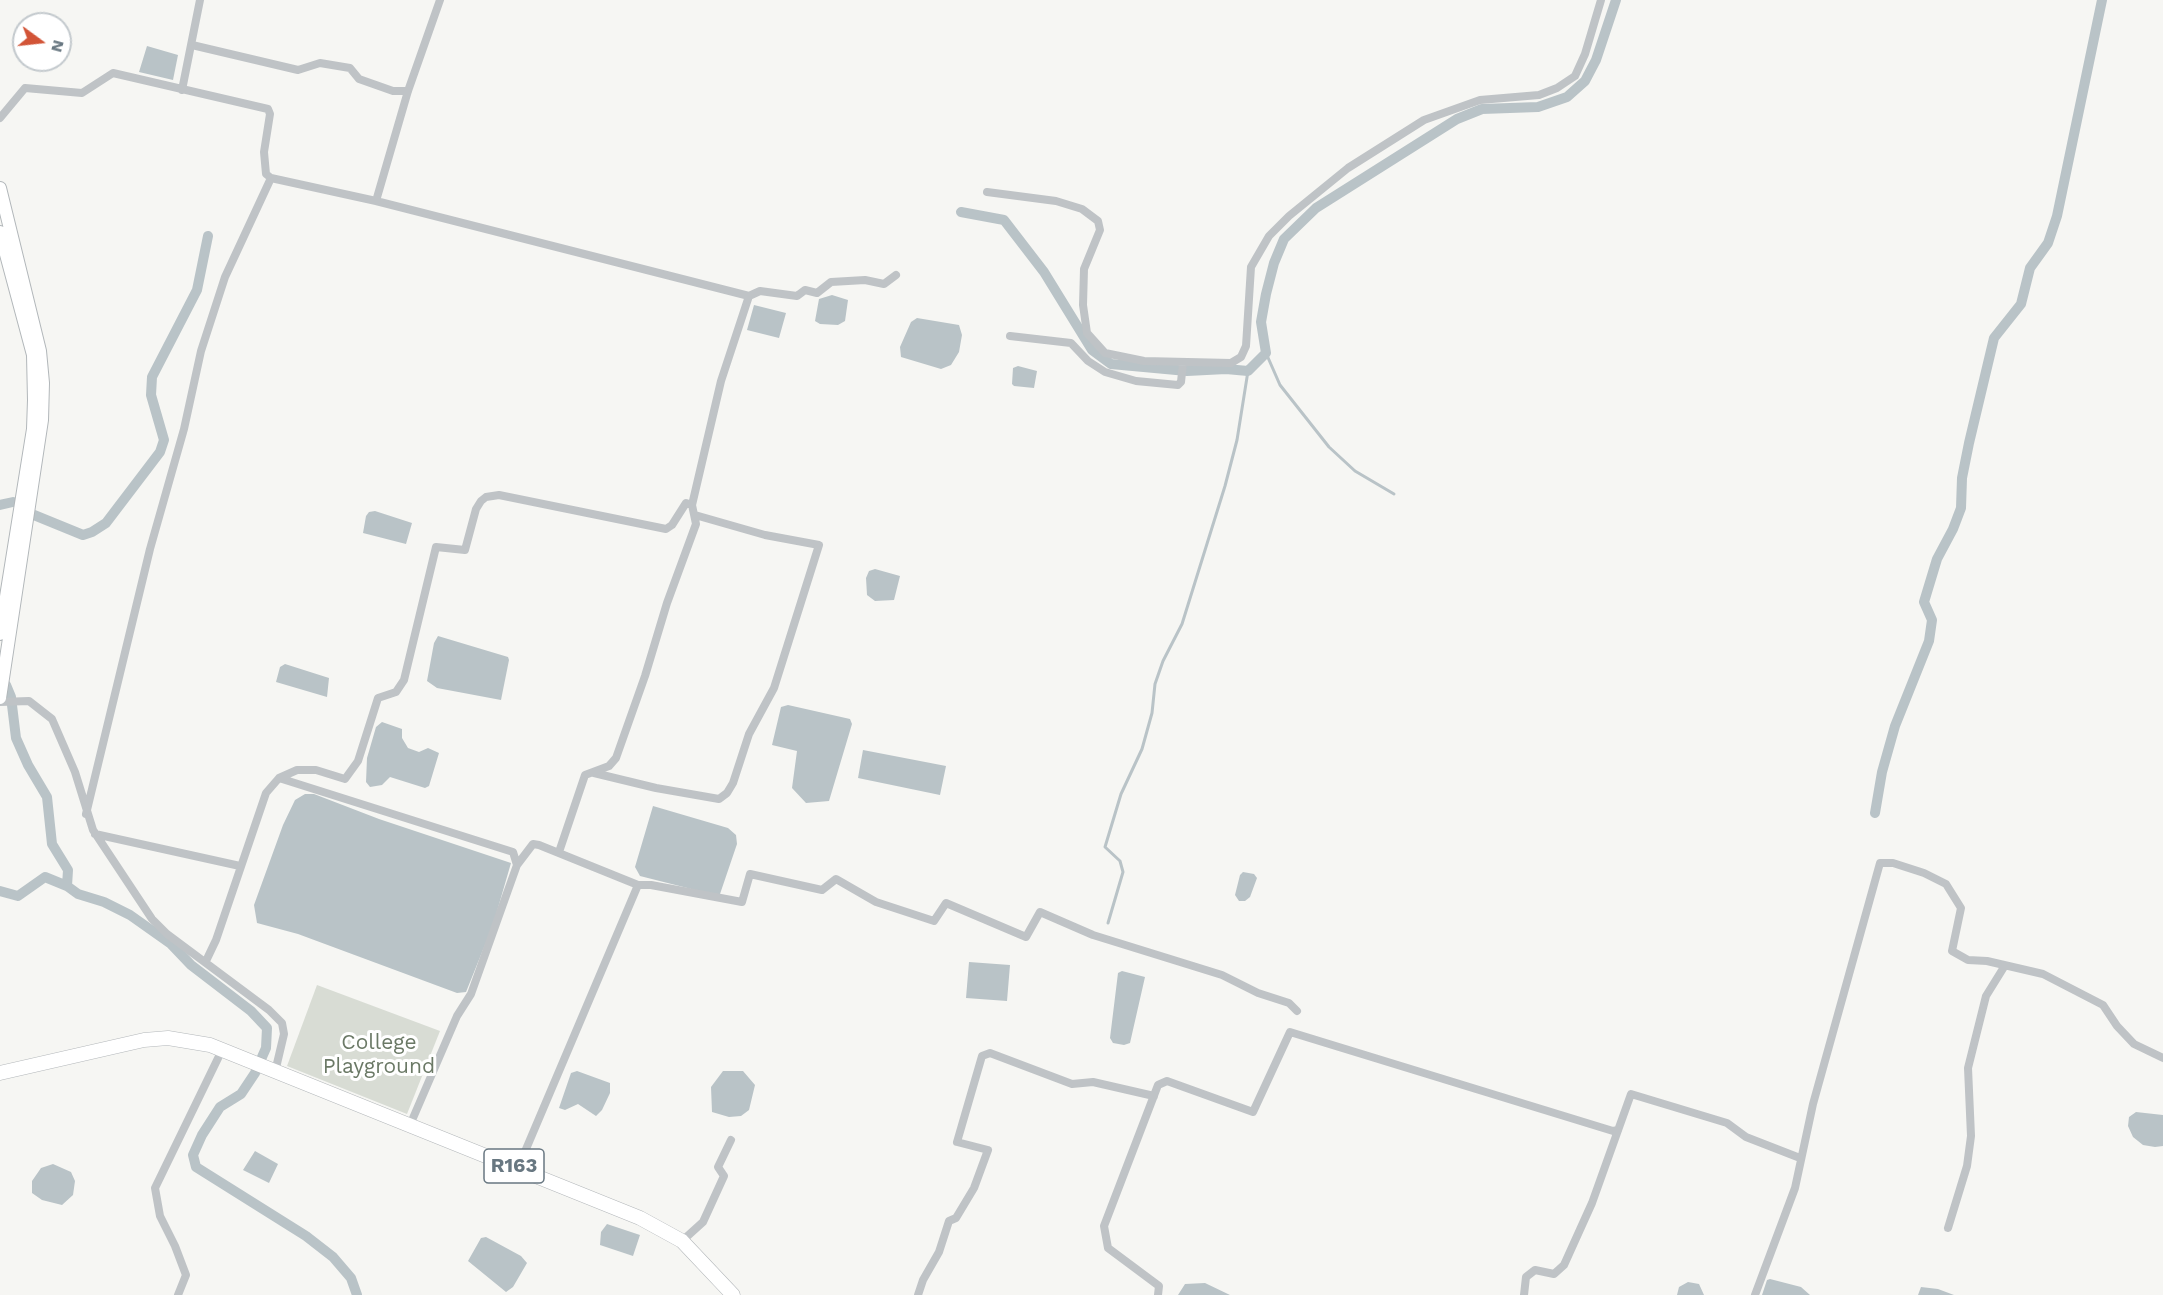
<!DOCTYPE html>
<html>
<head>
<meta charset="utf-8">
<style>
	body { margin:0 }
	#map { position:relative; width:2163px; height:1295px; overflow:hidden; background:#f6f6f3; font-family:"Work Sans",sans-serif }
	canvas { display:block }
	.north { position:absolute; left:12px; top:12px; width:60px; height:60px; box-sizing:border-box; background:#fff; border:2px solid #c3c9cd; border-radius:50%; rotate:105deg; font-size:16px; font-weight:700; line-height:24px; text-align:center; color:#687781 }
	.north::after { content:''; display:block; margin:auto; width:21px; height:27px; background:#d25437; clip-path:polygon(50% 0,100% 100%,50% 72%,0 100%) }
</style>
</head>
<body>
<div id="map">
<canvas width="2163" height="1295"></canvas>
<div class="north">N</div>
</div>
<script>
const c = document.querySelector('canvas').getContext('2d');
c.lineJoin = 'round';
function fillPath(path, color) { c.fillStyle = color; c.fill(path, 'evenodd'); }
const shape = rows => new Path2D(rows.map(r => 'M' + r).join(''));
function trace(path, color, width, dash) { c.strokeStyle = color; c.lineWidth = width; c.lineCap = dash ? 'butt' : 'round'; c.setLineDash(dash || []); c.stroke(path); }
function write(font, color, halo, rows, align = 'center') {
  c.font = font + ' "Work Sans",sans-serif'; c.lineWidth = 6; c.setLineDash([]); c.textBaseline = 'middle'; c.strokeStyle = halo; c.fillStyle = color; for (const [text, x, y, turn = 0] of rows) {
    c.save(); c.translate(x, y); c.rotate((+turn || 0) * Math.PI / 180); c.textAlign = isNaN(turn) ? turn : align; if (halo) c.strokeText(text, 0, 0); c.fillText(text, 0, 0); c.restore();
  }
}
fillPath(shape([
	[317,985,440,1031,407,1114,287,1066]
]), '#d8dcd4');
fillPath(shape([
	[147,46,178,55,173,80,139,72],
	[832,295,848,300,845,321,838,325,820,324,815,321,819,299],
	[754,305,786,313,779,338,747,330],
	[917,318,959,325,962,335,959,352,951,365,941,369,901,357,900,347,911,322],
	[1018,366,1037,371,1034,388,1014,386,1012,384,1013,368],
	[375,511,412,523,406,544,363,533,366,516,369,512],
	[875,569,900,576,894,600,875,601,867,595,866,578,869,571],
	[438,636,508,657,509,660,501,700,437,688,427,681,434,643],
	[285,664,329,678,327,697,276,682,280,667],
	[788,705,850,719,852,724,829,801,806,803,792,788,797,751,772,745,781,707],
	[382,722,402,729,402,738,408,748,419,752,428,748,439,753,429,786,425,788,390,777,382,785,370,787,366,782,367,758,376,727],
	[863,750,946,766,940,795,858,778],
	[305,794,314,794,379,819,511,863,493,925,466,992,457,993,298,934,257,923,254,905,283,825,295,800],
	[653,806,728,828,736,835,737,844,720,894,715,895,640,876,635,867],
	[1243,872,1254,874,1257,878,1250,897,1245,901,1239,901,1235,895,1240,875],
	[969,962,1010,965,1007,1001,966,998],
	[1122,971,1145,977,1130,1043,1124,1045,1113,1043,1110,1038,1118,973],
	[577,1071,610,1083,610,1093,602,1110,596,1116,578,1104,565,1110,559,1108,571,1073],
	[723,1071,743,1071,755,1085,749,1110,741,1116,729,1117,712,1112,711,1087],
	[2136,1112,2163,1115,2163,1146,2155,1147,2143,1145,2133,1137,2128,1126,2129,1117],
	[255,1151,278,1164,269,1183,243,1170],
	[53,1164,71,1172,75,1181,73,1195,62,1205,42,1200,32,1193,32,1181,41,1168],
	[607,1224,640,1235,633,1256,600,1245,601,1232],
	[486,1237,521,1256,527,1263,513,1287,506,1292,468,1261,481,1238],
	[1770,1279,1801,1287,1810,1295,1762,1295,1767,1280],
	[1688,1282,1699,1284,1704,1295,1677,1295,1679,1287],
	[1205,1283,1230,1295,1178,1295,1185,1284],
	[1921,1287,1938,1289,1954,1295,1918,1295]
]), '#b9c3c7');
trace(shape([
	[1266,353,1280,385,1329,447,1355,471,1394,494],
	[1108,923,1123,872,1120,861,1105,847,1121,794,1142,749,1152,713,1155,684,1163,661,1182,624,1225,486,1237,440,1248,371]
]), '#b9c3c7', 3);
trace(shape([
	[961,212,1004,220,1044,272,1092,350,1111,364,1187,371,1226,369,1248,371,1266,353,1261,322,1266,294,1274,263,1284,239,1316,208,1457,119,1482,109,1538,107,1567,97,1585,81,1596,60,1616,0],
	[0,505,13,502],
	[34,515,83,535,92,532,106,523,160,452,164,440,151,395,152,377,197,290,208,236],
	[6,685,11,697,16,738,28,765,47,797,52,844,68,870,67,886,78,894,104,902,130,915,171,944,191,965,251,1011,267,1028,266,1048,255,1073,241,1094,220,1107,202,1135,193,1155,196,1167,306,1236,333,1257,351,1278,357,1295],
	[1875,813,1882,772,1895,726,1929,641,1932,620,1924,602,1937,559,1953,529,1961,508,1962,478,1969,443,1994,338,2021,304,2030,268,2048,243,2057,216,2102,0],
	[0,891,18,896,45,877,67,886]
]), '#b9c3c7', 10);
const secondary = shape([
	[0,188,40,351,43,383,42,420,0,698],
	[0,232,33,355,34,400,33,429,0,634]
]);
const primary = shape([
	[0,1073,144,1040,168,1038,210,1045,640,1218,682,1241,733,1295]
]);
trace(secondary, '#b2b7ba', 14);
trace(primary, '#b3b7ba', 15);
trace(shape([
	[192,45,298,70,320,63,350,68,359,79,393,91,408,91],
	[182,90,200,0],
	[0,118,25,88,82,93,113,73,268,109,270,114,264,152,266,174,271,178],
	[987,192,1056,201,1082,209,1098,221,1100,230,1084,269,1083,305,1087,333,1105,353,1144,361,1231,363,1241,357,1246,346,1251,267,1269,236,1289,216,1348,168,1424,120,1480,100,1539,95,1557,88,1575,76,1585,54,1601,0],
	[376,201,408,91,440,0],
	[1010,336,1071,343,1088,361,1105,372,1136,381,1178,385,1181,382,1183,363],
	[0,702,29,701,52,719,75,772,93,830,152,919,167,934,269,1010,282,1023,284,1034,275,1072],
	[594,773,656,788,719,799,727,793,733,783,749,734,774,688,819,545,765,535,695,515],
	[279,778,513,852,517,865,471,994,457,1016,410,1125],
	[86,814,150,549,184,429,201,351,225,277,271,178,376,201,749,296],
	[95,834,240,866],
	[559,852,585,775,609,766,616,758,645,676,667,603,696,524,692,505,721,381,749,296,760,291,797,296,805,290,817,293,831,282,865,280,884,284,896,275],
	[517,865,533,844,539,845,638,885,518,1168],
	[638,885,651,885,742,902,750,874,822,890,836,879,876,902,934,921,946,903,1026,937,1040,912,1093,935,1222,975,1258,993,1289,1003,1297,1011],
	[206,961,216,940,266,793,279,778,297,770,316,770,345,779,358,761,378,698,396,692,404,680,436,547,465,550,476,509,481,501,486,497,499,495,666,529,672,525,686,503,692,505],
	[1948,1228,1967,1166,1971,1136,1968,1068,1986,996,2004,967],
	[682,1241,703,1222,724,1176,718,1167,731,1140],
	[178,1295,186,1275,175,1246,160,1216,155,1188,222,1050],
	[918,1295,923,1280,939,1252,949,1221,956,1218,974,1188,988,1150,957,1142,982,1056,990,1053,1072,1084,1093,1082,1154,1096],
	[1158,1295,1159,1286,1108,1248,1104,1226,1158,1085,1167,1081,1253,1112,1290,1032,1613,1131,1618,1130],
	[1524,1295,1526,1277,1535,1270,1554,1274,1564,1265,1592,1203,1631,1094,1727,1123,1746,1137,1800,1158],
	[1755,1295,1795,1188,1813,1104,1880,863,1893,863,1924,873,1946,884,1961,908,1952,951,1968,960,1987,961,2043,974,2103,1005,2117,1026,2134,1044,2163,1058]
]), '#bfc3c6', 8);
trace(secondary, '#fff', 12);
trace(primary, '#fff', 14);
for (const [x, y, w] of [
	[514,1166,60]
]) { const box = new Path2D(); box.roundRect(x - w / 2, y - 17, w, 34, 4.5); c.fillStyle = '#fff'; c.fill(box); trace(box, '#687781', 1.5); }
write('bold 20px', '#687781', null, [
	["R163",514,1166]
]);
write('21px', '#6b7966', '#fff', [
	["College",379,1043],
	["Playground",379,1067]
]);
</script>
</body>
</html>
